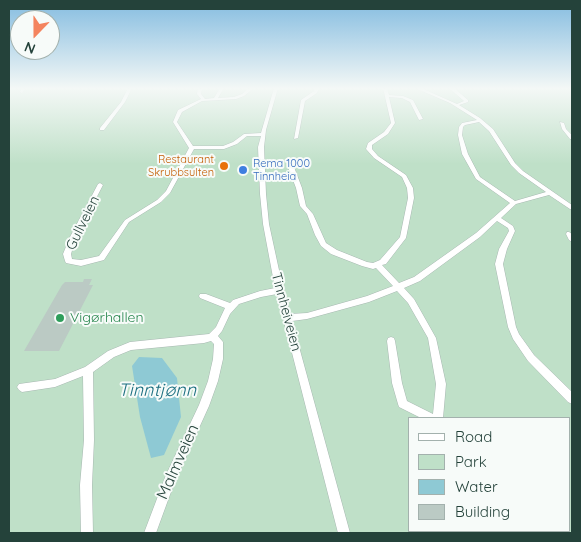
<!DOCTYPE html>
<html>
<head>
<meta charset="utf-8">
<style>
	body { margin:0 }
	#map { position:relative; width:581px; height:542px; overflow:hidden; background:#e6efeb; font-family:Quicksand,sans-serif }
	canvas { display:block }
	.frame { position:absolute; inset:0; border:10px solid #24423a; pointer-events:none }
	.legend { position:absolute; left:408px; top:417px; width:162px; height:115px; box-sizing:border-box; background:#f7fbf9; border:1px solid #a3b1ad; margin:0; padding:6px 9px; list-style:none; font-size:15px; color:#24423a }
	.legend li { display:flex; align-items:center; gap:10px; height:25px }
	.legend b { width:25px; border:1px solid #a3b1ad }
	.north { position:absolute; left:10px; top:10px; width:50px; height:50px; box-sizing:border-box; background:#f7fbf9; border:1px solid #a3b1ad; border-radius:50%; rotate:202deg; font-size:14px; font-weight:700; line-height:20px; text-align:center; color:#24423a }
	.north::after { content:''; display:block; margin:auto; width:18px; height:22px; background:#f4845f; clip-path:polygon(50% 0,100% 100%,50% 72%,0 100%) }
</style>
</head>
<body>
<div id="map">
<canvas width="581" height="542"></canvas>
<div class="frame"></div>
<ul class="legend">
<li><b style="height:6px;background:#fff"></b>Road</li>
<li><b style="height:14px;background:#bfe0c8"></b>Park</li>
<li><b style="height:14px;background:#8ec9d4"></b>Water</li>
<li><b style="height:14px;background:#bbcac4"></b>Building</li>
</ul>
<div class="north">N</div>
</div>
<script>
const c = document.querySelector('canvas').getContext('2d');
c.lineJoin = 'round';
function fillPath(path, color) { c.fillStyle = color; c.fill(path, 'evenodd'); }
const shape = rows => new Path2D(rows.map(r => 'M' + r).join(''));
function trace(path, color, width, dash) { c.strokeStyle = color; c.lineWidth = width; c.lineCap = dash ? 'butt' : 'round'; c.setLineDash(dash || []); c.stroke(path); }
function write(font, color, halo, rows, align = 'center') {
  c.font = font + ' Quicksand,sans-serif'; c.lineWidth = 4; c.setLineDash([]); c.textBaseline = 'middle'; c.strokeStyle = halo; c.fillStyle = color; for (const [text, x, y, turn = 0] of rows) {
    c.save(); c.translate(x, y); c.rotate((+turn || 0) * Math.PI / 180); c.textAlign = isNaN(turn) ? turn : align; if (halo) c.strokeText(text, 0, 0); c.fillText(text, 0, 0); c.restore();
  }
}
fillPath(shape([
	[9,88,572,88,572,533,9,533],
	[410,418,570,418,570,531,410,531]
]), '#bfe0c8');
fillPath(shape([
	[139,357,162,358,177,378,181,417,164,455,151,458,140,417,132,366]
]), '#8ec9d4');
fillPath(shape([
	[84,279,92,279,89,285,93,285,59,351,24,351,62,285,65,282,83,282]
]), '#bbcac4');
const minor = shape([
	[22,88,26,88,22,93,20,92,22,88],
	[128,88,132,88,125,102,104,130,100,130,100,128,121,102,128,88],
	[198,88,202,88,201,94,205,99,214,98,220,88,224,88,218,98,234,97,242,94,249,88,254,88,244,96,236,99,202,101,182,112,177,122,193,146,223,146,233,142,244,134,261,133,274,88,278,88,266,130,264,147,266,194,269,224,282,284,290,314,307,313,367,296,393,286,376,268,373,269,362,266,331,254,321,246,315,235,307,214,300,206,296,188,288,167,291,165,294,167,302,188,306,206,313,214,326,243,337,250,367,262,373,263,380,260,400,237,408,198,407,188,402,177,374,158,366,149,368,143,384,132,391,123,383,88,387,88,389,95,403,96,413,100,423,119,419,120,410,102,402,98,389,97,395,123,388,134,372,145,372,149,378,156,406,175,413,188,414,198,406,238,386,264,382,265,399,283,414,277,476,233,510,203,476,179,462,154,458,135,459,127,462,123,477,120,450,103,415,88,421,88,457,104,464,101,449,88,454,88,468,100,468,102,459,105,480,118,493,129,515,163,523,171,572,205,572,210,570,209,549,195,516,204,501,218,513,226,515,231,507,249,503,264,516,327,519,334,534,355,572,392,572,404,568,402,528,361,513,339,508,327,495,264,499,249,509,231,508,228,497,221,480,237,420,281,404,288,414,299,436,338,446,384,443,418,421,418,399,407,398,404,392,383,387,341,388,338,391,337,394,338,395,341,402,383,407,401,433,414,436,384,428,338,408,303,397,291,369,302,307,319,292,321,350,533,338,533,277,294,261,297,239,304,230,314,222,331,218,336,223,342,223,359,218,381,209,406,175,481,156,533,144,533,166,475,199,405,208,381,213,359,214,344,211,341,204,343,131,350,114,357,93,372,94,440,92,485,93,533,81,533,80,485,84,440,83,376,55,387,22,392,19,390,17,387,19,384,55,379,85,367,108,351,130,342,209,334,216,327,225,308,200,298,199,296,200,294,206,294,230,303,233,300,260,291,275,288,263,224,260,194,258,147,261,136,247,136,237,144,224,149,194,149,170,193,161,202,129,222,104,260,81,266,66,263,65,261,63,254,70,237,98,184,100,183,103,185,76,237,71,254,72,259,81,260,99,256,125,220,157,200,166,191,189,148,173,122,178,110,201,99,197,94,198,88],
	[479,122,489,131,511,165,519,173,546,192,515,201,480,177,468,154,462,135,463,127,465,125,479,122],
	[315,88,319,88,317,93,305,101,298,138,294,139,301,100,314,91,315,88],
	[560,122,564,123,566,129,572,135,572,139,570,139,562,129,560,122],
	[567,232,569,232,572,234,572,242,569,240,566,234,567,232],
	[429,531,441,531,442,533,430,533,429,531]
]);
trace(minor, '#a8b8b2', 1);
fillPath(minor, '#fff');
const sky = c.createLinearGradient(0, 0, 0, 164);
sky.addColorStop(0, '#84bce0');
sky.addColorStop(0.54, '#f4f8f6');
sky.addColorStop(1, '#f4f8f600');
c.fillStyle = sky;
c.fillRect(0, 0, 581, 164);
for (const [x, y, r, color] of [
	[224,166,5,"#e8710a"],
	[243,170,5,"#3f7fe0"],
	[60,318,5,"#2e9e5b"]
]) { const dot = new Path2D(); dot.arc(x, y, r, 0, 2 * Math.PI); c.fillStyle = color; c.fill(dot); trace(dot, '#f7fbf9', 2); }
write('11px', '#c56008', '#f7fbf9', [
	["Restaurant",214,160],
	["Skrubbsulten",214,173]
], 'right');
write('11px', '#366cbe', '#f7fbf9', [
	["Rema 1000",253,164],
	["Tinnheia",253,177]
], 'left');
write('14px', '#24423a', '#f7fbf9', [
	["Gullveien",83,223,-64],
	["Tinnheiveien",286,312,75]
]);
write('14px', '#27864d', '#f7fbf9', [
	["Vigørhallen",70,318]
], 'left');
write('16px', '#24423a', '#f7fbf9', [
	["Malmveien",178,462,-66]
]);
write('italic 18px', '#1c6f80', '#f7fbf9', [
	["Tinntjønn",157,391]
]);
</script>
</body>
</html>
